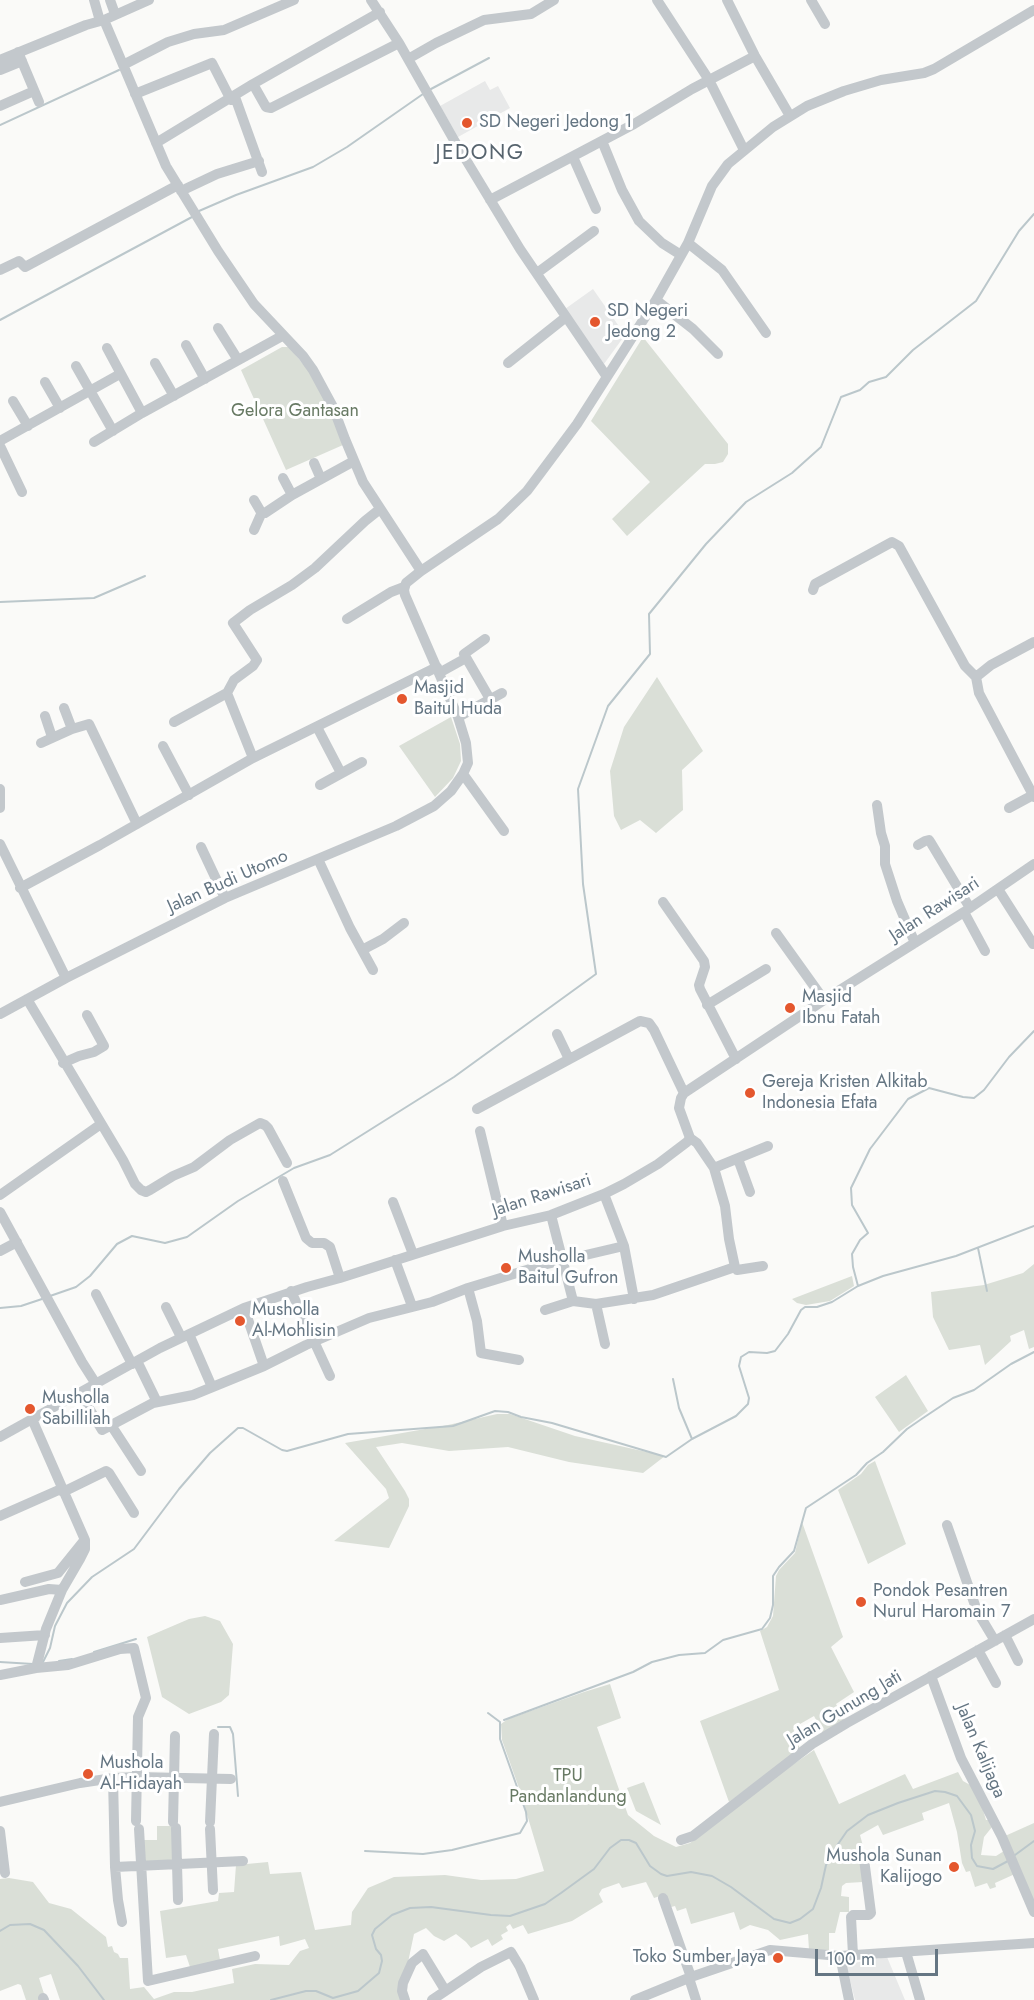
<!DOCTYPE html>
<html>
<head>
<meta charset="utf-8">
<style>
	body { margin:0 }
	#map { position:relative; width:1034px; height:2000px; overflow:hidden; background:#fafaf8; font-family:Jost,sans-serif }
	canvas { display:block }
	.scale { position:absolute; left:815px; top:1949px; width:123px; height:27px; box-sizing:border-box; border:3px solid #657683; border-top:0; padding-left:8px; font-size:18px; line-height:21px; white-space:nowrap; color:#657683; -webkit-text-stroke:4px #fff; paint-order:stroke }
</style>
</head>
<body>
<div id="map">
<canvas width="1034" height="2000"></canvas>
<div class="scale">100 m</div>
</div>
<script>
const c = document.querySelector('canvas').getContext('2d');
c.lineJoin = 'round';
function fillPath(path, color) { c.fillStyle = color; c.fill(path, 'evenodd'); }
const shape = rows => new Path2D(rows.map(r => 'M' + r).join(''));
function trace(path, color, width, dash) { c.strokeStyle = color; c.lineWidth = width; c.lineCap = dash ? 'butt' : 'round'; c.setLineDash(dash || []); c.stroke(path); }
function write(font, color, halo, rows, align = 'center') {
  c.font = font + ' Jost,sans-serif'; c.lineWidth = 6; c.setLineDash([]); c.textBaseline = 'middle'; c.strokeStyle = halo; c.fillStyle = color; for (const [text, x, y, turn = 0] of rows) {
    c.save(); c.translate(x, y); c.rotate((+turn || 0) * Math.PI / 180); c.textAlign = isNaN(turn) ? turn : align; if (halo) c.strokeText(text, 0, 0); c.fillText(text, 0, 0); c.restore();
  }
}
fillPath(shape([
	[485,81,490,90,498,86,510,108,458,137,440,106],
	[593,289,625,335,604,364,565,309],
	[887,1957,905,2000,855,2000,847,1968,848,1964]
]), '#e8e9e9');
fillPath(shape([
	[643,337,728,444,728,454,723,462,715,464,705,464,627,536,612,519,650,482,591,421],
	[282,347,289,347,312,375,328,406,343,445,286,470,241,370],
	[657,677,703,751,682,770,683,810,656,833,640,820,621,830,614,816,610,771,624,727],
	[451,717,460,744,461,761,453,778,435,797,399,746],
	[1034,1264,1034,1347,1029,1349,1024,1330,1010,1336,1011,1341,985,1365,980,1345,949,1350,933,1317,931,1292,984,1285,1023,1273],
	[852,1276,854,1286,830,1301,806,1305,797,1303,792,1299],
	[906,1375,928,1411,899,1432,875,1397],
	[497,1414,510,1414,575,1436,665,1456,643,1473,569,1462,508,1447,449,1451,402,1443,376,1447,405,1491,409,1499,409,1506,389,1548,334,1541,389,1498,386,1489,345,1443,448,1425],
	[875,1461,906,1544,868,1564,838,1490,861,1474,868,1465],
	[802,1522,843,1637,831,1647,854,1692,836,1704,844,1720,823,1733,814,1716,793,1728,800,1749,729,1802,700,1721,779,1690,760,1631,767,1627,773,1616,776,1576,779,1570,795,1553],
	[205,1616,220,1621,233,1644,229,1695,221,1702,189,1714,162,1697,147,1637,189,1619],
	[610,1684,621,1718,597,1727,628,1815,654,1836,676,1847,690,1843,772,1779,814,1750,839,1804,905,1774,913,1789,958,1772,963,1781,972,1786,983,1810,986,1820,989,1820,992,1827,984,1837,981,1855,996,1856,1004,1851,1015,1874,995,1883,996,1887,990,1889,987,1883,975,1887,970,1871,966,1872,962,1863,957,1832,949,1803,922,1813,924,1820,883,1835,878,1825,860,1835,863,1846,858,1851,862,1861,863,1882,846,1883,842,1886,841,1896,849,1897,849,1912,840,1912,835,1933,829,1933,829,1951,809,1950,808,1934,780,1940,768,1930,750,1925,740,1930,734,1912,691,1924,686,1908,677,1911,675,1906,671,1907,666,1894,654,1898,646,1882,622,1888,619,1883,602,1889,599,1894,603,1902,572,1921,528,1934,523,1925,513,1929,510,1924,506,1927,508,1931,501,1935,503,1939,492,1946,488,1939,471,1948,466,1942,456,1934,444,1941,434,1936,426,1928,414,1934,400,2000,60,2000,51,1974,39,1978,46,2000,26,2000,21,1985,18,1984,0,1991,0,1879,9,1878,33,1882,49,1903,71,1909,106,1937,108,1947,112,1946,114,1952,118,1954,120,1958,128,1958,130,1989,144,1987,154,1999,174,1992,192,1992,234,1983,232,1969,255,1964,289,1965,300,1951,309,1948,305,1939,280,1946,279,1936,218,1949,220,1960,190,1967,186,1955,166,1958,160,1911,218,1901,219,1893,234,1892,236,1865,268,1862,270,1874,301,1872,315,1930,351,1925,352,1912,368,1888,394,1877,445,1875,481,1880,516,1879,544,1871,519,1788,502,1740,501,1724,508,1719,584,1692],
	[644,1782,661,1825,636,1811,627,1788],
	[1034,1823,1034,1901,1005,1836],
	[157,1826,172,1826,174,1861,144,1862,142,1840,157,1840]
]), '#dadfd7');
trace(shape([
	[431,89,489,58],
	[0,125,119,70],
	[199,211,236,195,313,167,347,147,423,94],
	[0,320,192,217],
	[0,602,94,598,145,576],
	[978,1248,987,1291],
	[858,1286,853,1267,852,1254,860,1240,868,1233,852,1205,851,1188,870,1149,908,1099,929,1088,963,1097,974,1098,984,1090,1009,1057,1034,1031],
	[50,1296,76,1287,90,1276,117,1244,132,1236,165,1243,187,1237,238,1201,294,1168,330,1155,454,1077,596,974,583,884,578,789,608,706,650,654,649,614,706,544,746,502,792,473,821,447,841,397,860,390,869,382,886,377,913,350,976,301,1019,231,1034,214],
	[0,1308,21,1306,42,1299],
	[673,1379,679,1408,692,1439],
	[94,1652,136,1639],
	[59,1661,72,1659],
	[0,1662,33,1664],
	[42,1664,50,1648,55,1626,67,1603,92,1577,134,1549,179,1489,210,1453,238,1428,243,1428,282,1450,287,1451,348,1434,453,1426,495,1411,508,1412,521,1417,552,1423,666,1457,692,1439,736,1416,748,1404,749,1398,739,1366,741,1357,749,1352,767,1353,775,1351,788,1334,801,1310,805,1307,817,1307,832,1302,858,1286,883,1276,956,1256,1034,1226],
	[504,1720,633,1672,652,1662,679,1655,705,1653,723,1640,762,1629,770,1618,773,1605,773,1576,779,1567,794,1551,806,1508,856,1475,867,1463,883,1452,907,1429,923,1418,953,1398,974,1390,1011,1364,1034,1352],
	[218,1727,230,1727,233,1734,238,1796],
	[365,1851,423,1854,452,1850,520,1833,527,1821,526,1812,500,1739,500,1722,488,1713],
	[1015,1855,1034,1841],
	[0,1931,10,1925,30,1924,44,1930,78,1966,104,2000],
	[271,2000,306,1991,316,1991,333,1998,358,1991,379,1973,382,1961,381,1955,376,1949,372,1935,375,1929,392,1915,410,1908,431,1907,491,1915,510,1916,545,1904,561,1893,594,1869,610,1848,621,1840,629,1840,636,1843,650,1866,661,1874,667,1876,691,1872,712,1876,731,1887,774,1919,790,1923,800,1919,813,1909,821,1888,826,1865,836,1847,847,1831,868,1815,898,1803,935,1791,945,1792,957,1796,971,1815,975,1831,971,1845,972,1858,977,1866,993,1869,1008,1861]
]), '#bbc7cb', 2);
trace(shape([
	[94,0,100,21],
	[110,0,115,14],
	[371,0,399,43,454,140,520,249,607,377],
	[657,0,709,80,744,150],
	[727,0,755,56,790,116],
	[811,0,825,24],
	[104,20,166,166,218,251,254,304,303,356,313,370,333,407,345,439,363,482,421,571],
	[18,52,39,102],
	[408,59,436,43,484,20,531,14,554,0],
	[0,60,86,25,104,20,149,0],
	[123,65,168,42,194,34,224,30,294,0],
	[0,70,22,61],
	[253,84,266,107,271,108,399,43],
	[135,94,212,63,231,100],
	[235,97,262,172],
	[0,106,34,91],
	[602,141,622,190,639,221,662,243,681,255],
	[156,143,253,84,380,12],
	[573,157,596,209],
	[181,191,217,174,259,161],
	[490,200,634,124,692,89,755,56],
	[688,243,722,270,766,333],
	[0,270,19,261,25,267,178,185],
	[537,273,594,231],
	[656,300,693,329,718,354],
	[218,328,238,360],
	[186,345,205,379],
	[107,348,142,413],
	[155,363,174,396],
	[508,363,566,317],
	[76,366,113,431],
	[45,382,60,408],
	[13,401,28,426],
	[0,441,120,374],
	[94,442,142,413,282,336],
	[0,446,22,492],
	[314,463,321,479],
	[283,478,292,495],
	[254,500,261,512,265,513,292,495,354,461],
	[254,530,262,512],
	[813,590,815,584,892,542,899,546,965,666,976,677],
	[347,619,391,592,404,587],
	[485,639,464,654,490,699],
	[1034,642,991,665,976,677,979,693,1034,797],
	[439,673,466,658],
	[64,708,72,729],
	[45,716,52,737],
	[458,717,502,693],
	[174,722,227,693],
	[317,727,341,773],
	[41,743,72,729,89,724,137,824],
	[163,746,189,795],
	[253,758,227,693,234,680,253,666,257,660,233,623,250,610,292,585,315,568,365,521,380,509],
	[463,774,504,831],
	[320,785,362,762],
	[0,789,0,808],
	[877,805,881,833,885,846,885,864,897,901,915,943],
	[1009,808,1033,795],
	[0,844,66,978],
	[918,845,925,841,929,840,931,843,970,908],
	[201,847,225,898],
	[318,859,350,928,373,970],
	[20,888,100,845,253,758,437,667],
	[998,889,1033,944],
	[663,902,704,961,705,967,699,985,700,989,736,1059],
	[964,912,985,951],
	[776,933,824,1000],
	[362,950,383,939,404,923],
	[27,999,123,1160,135,1184,141,1190,146,1192,150,1190,173,1176,194,1167,230,1140,260,1123,265,1125,268,1128,287,1163],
	[707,1005,766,969],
	[0,1014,66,978,225,898,396,826,434,806,451,791,463,774,468,763,466,743,458,717,405,595,404,590,406,583,421,571,498,519,527,491,542,471,577,424,656,300,688,243,712,186,728,164,773,127,807,106,844,91,881,80,924,73,934,69,1034,10],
	[557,1034,569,1059],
	[63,1063,79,1056,94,1052,104,1046,87,1015],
	[477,1109,640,1021,649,1023,654,1030,684,1093],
	[480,1131,503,1226],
	[690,1138,697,1143,714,1168,725,1206,729,1239,735,1267],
	[738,1159,750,1192],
	[714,1168,768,1146],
	[283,1181,306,1238,312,1243,324,1243,330,1247,340,1278],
	[604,1194,624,1246,634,1299],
	[0,1195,101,1124],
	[393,1202,413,1254],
	[0,1212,82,1362,96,1384],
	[551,1215,573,1301],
	[0,1251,17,1242],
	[395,1260,412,1306],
	[468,1288,477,1321,481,1353,519,1360],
	[291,1291,330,1376],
	[96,1294,132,1364],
	[596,1304,605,1344],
	[166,1307,181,1337],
	[244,1308,264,1366],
	[545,1310,573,1301,596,1304,653,1295,735,1267,737,1270,763,1266],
	[189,1334,212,1387],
	[137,1361,157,1402],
	[80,1393,102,1430,153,1403,193,1395,264,1366,306,1345,369,1318,432,1302,468,1288,543,1265,624,1246],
	[32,1419,85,1540,85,1549,80,1559,62,1590,46,1629,36,1668],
	[111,1425,141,1471],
	[0,1437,160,1348,244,1308,307,1287,340,1278,503,1226,551,1215,604,1194,624,1184,658,1164,687,1142,690,1138,679,1108,681,1098,684,1093,824,1000,964,912,1034,864],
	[63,1492,106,1471,109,1473,134,1513],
	[0,1516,61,1489],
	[947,1525,977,1611,995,1641],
	[25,1582,58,1573,83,1542],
	[0,1600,49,1589,62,1590],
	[1005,1635,1018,1661],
	[0,1638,45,1635],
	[978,1650,996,1683],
	[0,1675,36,1668,68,1665,120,1649,134,1648,146,1698,138,1717,136,1821],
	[931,1676,961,1758,1002,1837,1034,1912],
	[113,1778,115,1867,118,1900,122,1922],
	[0,1802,80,1783,113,1778,137,1777,231,1779],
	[173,1822,175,1736],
	[210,1822,214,1734],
	[176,1828,178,1900],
	[139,1829,148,1981,255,1956],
	[210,1829,213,1890],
	[0,1831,5,1873],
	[681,1840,693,1836,812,1744,847,1723,1034,1619],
	[115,1867,243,1861],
	[663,1898,691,1977],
	[906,1952,920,2000],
	[853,1955,851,1917,853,1915,869,1915,871,1913,864,1859],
	[840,1956,849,2000],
	[689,1978,696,2000],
	[43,1998,44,2000],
	[405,2000,402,1991,403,1983,412,1963,423,1954,445,1990],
	[432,2000,481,1967,511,1952,520,1967,534,2000],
	[635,2000,691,1977,770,1950,840,1956,1034,1943]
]), '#c3c8cc', 10);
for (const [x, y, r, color] of [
	[467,123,6,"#e4572e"],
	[595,322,6,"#e4572e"],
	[402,699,6,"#e4572e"],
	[790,1008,6,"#e4572e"],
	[750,1093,6,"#e4572e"],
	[506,1268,6,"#e4572e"],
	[240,1321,6,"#e4572e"],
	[30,1409,6,"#e4572e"],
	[861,1602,6,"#e4572e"],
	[88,1774,6,"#e4572e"],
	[954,1867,6,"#e4572e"],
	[778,1958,6,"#e4572e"]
]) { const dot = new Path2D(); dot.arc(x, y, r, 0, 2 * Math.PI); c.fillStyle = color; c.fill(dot); trace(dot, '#fff', 2); }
write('18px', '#657683', '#fff', [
	["SD Negeri Jedong 1",479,123],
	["SD Negeri",607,312],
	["Jedong 2",607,333],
	["Masjid",414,689],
	["Baitul Huda",414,710],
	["Masjid",802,998],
	["Ibnu Fatah",802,1019],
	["Gereja Kristen Alkitab",762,1083],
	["Indonesia Efata",762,1104],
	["Musholla",518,1258],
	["Baitul Gufron",518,1279],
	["Musholla",252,1311],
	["Al-Mohlisin",252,1332],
	["Musholla",42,1399],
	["Sabillilah",42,1420],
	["Pondok Pesantren",873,1592],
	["Nurul Haromain 7",873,1613],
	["Mushola",100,1764],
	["Al-Hidayah",100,1785],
	["Mushola Sunan",942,1857,"right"],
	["Kalijogo",942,1878,"right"],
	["Toko Sumber Jaya",766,1958,"right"]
], 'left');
write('18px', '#687a64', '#fff', [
	["Gelora Gantasan",295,412],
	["TPU",568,1777],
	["Pandanlandung",568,1798]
]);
write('18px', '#657683', '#fff', [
	["Jalan Budi Utomo",228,882,-24],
	["Jalan Rawisari",935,910,-33],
	["Jalan Rawisari",542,1196,-18],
	["Jalan Gunung Jati",845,1709,-31],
	["Jalan Kalijaga",980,1751,67]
]);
c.letterSpacing = '1.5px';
write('21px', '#57646e', '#fff', [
	["JEDONG",480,154]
]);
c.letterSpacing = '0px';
</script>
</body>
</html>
